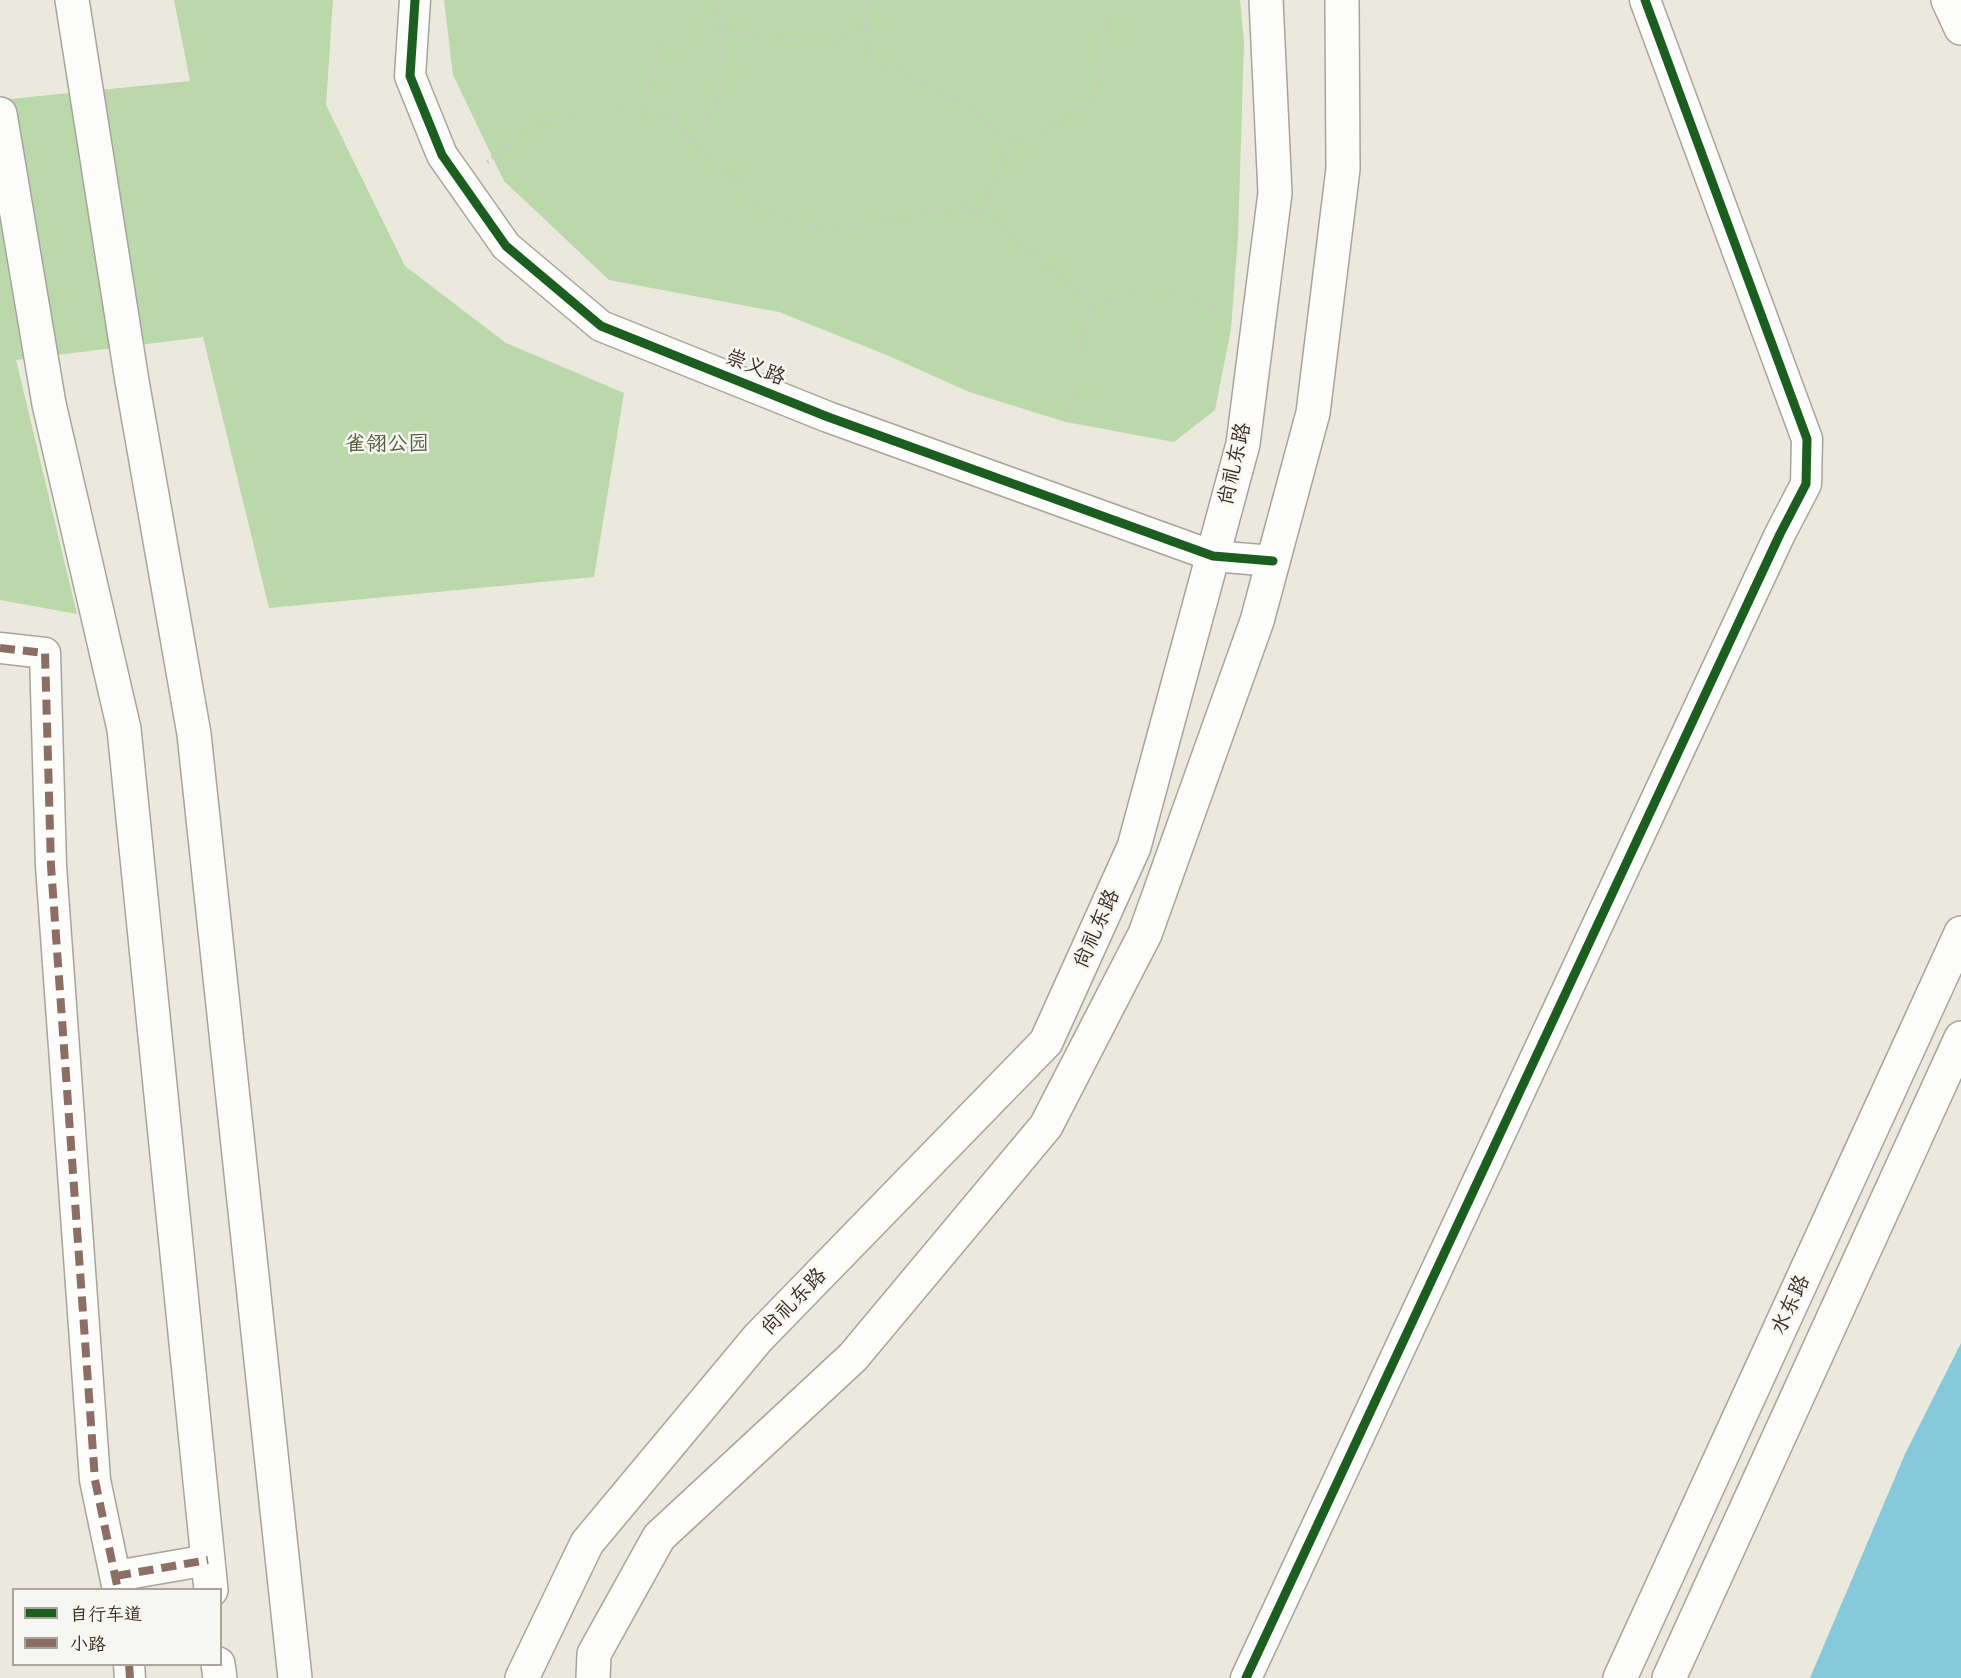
<!DOCTYPE html>
<html>
<head>
<meta charset="utf-8">
<style>
	body { margin:0 }
	#map { position:relative; width:1961px; height:1678px; overflow:hidden; background:#ebe8de; font-family:"Patrick Hand","LXGW WenKai TC",sans-serif }
	canvas { display:block }
	.legend { position:absolute; left:12px; top:1588px; width:210px; height:78px; box-sizing:border-box; background:#f6f6f2; border:2px solid #aba49d; margin:0; padding:8px 10px; list-style:none; font-size:18px; color:#3b2a1e }
	.legend li { display:flex; align-items:center; gap:12px; height:30px }
	.legend b { width:30px; border:2px solid #aba49d }
</style>
</head>
<body>
<div id="map">
<canvas width="1961" height="1678"></canvas>
<ul class="legend">
<li><b style="height:8px;background:#1b5e20"></b>自行车道</li>
<li><b style="height:8px;background:#8d6e63"></b>小路</li>
</ul>
</div>
<script>
const c = document.querySelector('canvas').getContext('2d');
c.lineJoin = 'round';
function fillPath(path, color) { c.fillStyle = color; c.fill(path, 'evenodd'); }
const shape = rows => new Path2D(rows.map(r => 'M' + r).join(''));
function trace(path, color, width, dash) { c.strokeStyle = color; c.lineWidth = width; c.lineCap = dash ? 'butt' : 'round'; c.setLineDash(dash || []); c.stroke(path); }
function write(font, color, halo, rows, align = 'center') {
  c.font = font + ' "Patrick Hand","LXGW WenKai TC",sans-serif'; c.lineWidth = 5; c.setLineDash([]); c.textBaseline = 'middle'; c.strokeStyle = halo; c.fillStyle = color; for (const [text, x, y, turn = 0] of rows) {
    c.save(); c.translate(x, y); c.rotate((+turn || 0) * Math.PI / 180); c.textAlign = isNaN(turn) ? turn : align; if (halo) c.strokeText(text, 0, 0); c.fillText(text, 0, 0); c.restore();
  }
}
fillPath(shape([
	[174,0,333,0,326,105,405,266,506,343,624,393,594,577,269,608,203,337,16,360,77,614,0,600,0,100,190,81],
	[444,0,1240,0,1244,42,1238,237,1231,329,1215,410,1174,442,1066,422,969,392,889,356,779,312,609,280,504,181,453,75]
]), '#bad8a9');
fillPath(shape([
	[1961,1343,1961,1678,1810,1678,1905,1454]
]), '#85c9da');
const minor = shape([
	[415,0,410,76,442,155,506,246,601,326,828,417,1213,556,1273,561],
	[0,648,45,653,51,866,95,1480,118,1590],
	[116,1576,208,1560],
	[129,1664,130,1678],
	[1246,1678,1780,534,1806,484,1807,439,1645,0]
]);
const secondary = shape([
	[1948,0,1961,28],
	[522,1678,587,1543,758,1338,1046,1042,1134,847,1243,444,1275,193,1266,0],
	[593,1678,594,1654,659,1537,853,1357,1046,1126,1145,934,1257,621,1313,413,1343,169,1342,0],
	[1620,1678,1961,933],
	[1669,1678,1961,1038]
]);
const trunk = shape([
	[72,0,132,381,194,734,295,1678],
	[0,114,49,404,124,729,211,1590],
	[218,1664,220,1678]
]);
trace(minor, '#a8a49d', 33);
trace(secondary, '#a8a49d', 36);
trace(trunk, '#a8a49d', 36);
trace(shape([
	[866,0,865,26,872,62,907,75,969,106,1012,144,1039,136,1095,95,1111,0],
	[645,113,650,72,661,42,679,35,722,29,783,40,830,43,865,26],
	[694,141,722,84,722,29,711,0],
	[487,162,521,134,592,105,666,116,723,167,765,211,825,229,899,219,957,205,999,222,1049,268,1094,304],
	[980,215,1012,144],
	[1066,422,1076,389,1080,349,1094,304,1134,292,1162,290,1216,307,1224,307]
]), '#cccac7', 4, [1.5, 4.5]);
trace(minor, '#fcfcfa', 30);
trace(secondary, '#fcfcfa', 33);
trace(trunk, '#fcfcfa', 33);
trace(shape([
	[0,648,45,653,51,866,95,1480,118,1590],
	[116,1576,208,1560],
	[129,1664,130,1678]
]), '#8d6e63', 8, [15, 8]);
trace(shape([
	[415,0,410,76,442,155,506,246,601,326,828,417,1213,556,1273,561],
	[1246,1678,1780,534,1806,484,1807,439,1645,0]
]), '#1b5e20', 9);
write('21px', '#3b2a1e', '#f6f6f2', [
	["崇义路",755,368,22],
	["尚礼东路",1235,464,-77],
	["尚礼东路",1097,929,-66],
	["尚礼东路",794,1302,-46],
	["水东路",1791,1305,-65]
]);
write('21px', '#555a3b', '#f6f6f2', [
	["雀翎公园",387,444]
]);
</script>
</body>
</html>
